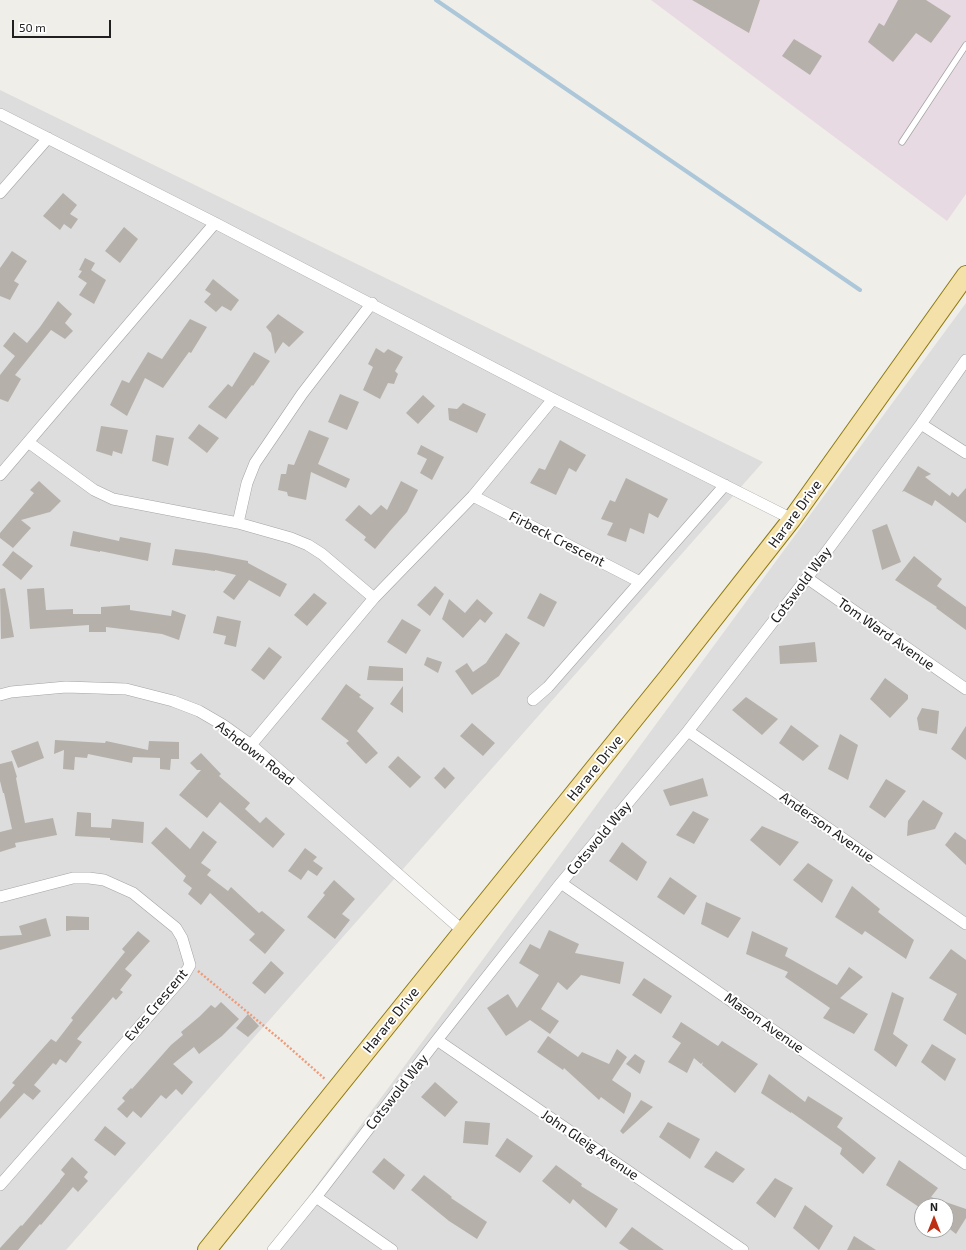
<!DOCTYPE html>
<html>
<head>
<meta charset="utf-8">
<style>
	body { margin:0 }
	#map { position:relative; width:966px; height:1250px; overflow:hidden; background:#f0eee8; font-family:"Exo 2",sans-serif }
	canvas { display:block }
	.north { position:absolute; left:914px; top:1198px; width:40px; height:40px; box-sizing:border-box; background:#fff; border:1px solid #a6a6a6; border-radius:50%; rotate:0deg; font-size:11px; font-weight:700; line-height:16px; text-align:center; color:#202020 }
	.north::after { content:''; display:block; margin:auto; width:14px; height:18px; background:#bd3013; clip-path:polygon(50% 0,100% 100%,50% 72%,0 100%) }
	.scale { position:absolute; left:12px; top:20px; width:99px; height:18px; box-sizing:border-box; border:2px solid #202020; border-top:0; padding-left:5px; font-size:12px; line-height:14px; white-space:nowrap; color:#202020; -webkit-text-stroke:3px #fff; paint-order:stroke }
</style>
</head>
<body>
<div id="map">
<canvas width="966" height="1250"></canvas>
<div class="north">N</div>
<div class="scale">50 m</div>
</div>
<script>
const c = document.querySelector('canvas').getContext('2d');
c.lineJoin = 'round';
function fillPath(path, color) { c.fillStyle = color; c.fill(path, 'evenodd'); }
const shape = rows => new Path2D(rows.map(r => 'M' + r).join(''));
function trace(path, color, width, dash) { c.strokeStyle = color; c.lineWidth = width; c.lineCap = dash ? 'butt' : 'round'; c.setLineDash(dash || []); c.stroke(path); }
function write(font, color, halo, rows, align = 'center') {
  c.font = font + ' "Exo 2",sans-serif'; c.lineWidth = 4; c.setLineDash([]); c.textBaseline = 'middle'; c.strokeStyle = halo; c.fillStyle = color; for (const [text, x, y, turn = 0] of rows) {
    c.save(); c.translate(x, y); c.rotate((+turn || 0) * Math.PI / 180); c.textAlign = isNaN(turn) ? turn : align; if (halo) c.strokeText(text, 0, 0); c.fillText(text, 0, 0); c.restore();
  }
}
fillPath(shape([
	[0,90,763,462,66,1250,0,1250],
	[966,303,966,1250,269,1250],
	[922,1206,946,1206,946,1230,922,1230]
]), '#dedddd');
fillPath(shape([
	[651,0,966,0,966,194,947,221]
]), '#e8dae3');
trace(shape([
	[436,0,860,290]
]), '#acc7d9', 4);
fillPath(shape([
	[692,0,760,0,749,33],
	[898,0,926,0,951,16,931,43,916,33,893,62,868,42,879,23,884,26],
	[794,39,822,56,810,75,782,56],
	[63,193,77,205,70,214,78,219,71,229,64,224,60,230,43,216],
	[124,227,138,239,120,263,105,251],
	[12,251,27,261,14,281,19,284,10,300,0,296,0,268],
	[85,258,95,263,91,270,106,280,94,304,79,295,87,283,78,277,82,271,79,270],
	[213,279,239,300,231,311,222,306,216,312,204,302,211,294,205,290],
	[58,301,72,314,65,323,73,331,65,339,51,330,15,375,21,379,8,402,0,399,0,375,15,356,3,346,14,332,27,343,40,327],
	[278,314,304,332,289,347,283,342,275,354,271,333,266,327],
	[190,319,207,327,191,353,189,352,163,388,145,378,127,416,110,405,122,380,129,383,148,352,162,359],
	[376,348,384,353,388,349,403,357,395,371,398,374,394,384,388,383,380,399,363,390,373,367,368,364],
	[254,352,270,361,253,386,252,385,226,419,208,407,228,384,232,387],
	[340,394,359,402,347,430,328,422],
	[423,395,435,406,418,424,406,413],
	[463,403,486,414,477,433,449,420,448,408,457,409],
	[199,424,219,438,207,453,188,438],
	[101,426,128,430,122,454,113,451,112,456,96,451],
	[309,430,329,438,318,464,350,479,346,488,311,472,306,500,288,496,287,492,278,490,281,474,286,474,288,464,294,465],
	[156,435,174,438,168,466,152,461],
	[560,440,586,455,576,472,569,468,556,495,530,483,539,468,545,470],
	[421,445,444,457,432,480,420,473,427,459,417,454],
	[918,466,931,474,925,477,950,496,952,492,958,497,966,488,966,523,935,500,932,506,904,491,902,492],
	[626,478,668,499,658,518,649,513,644,534,630,528,626,542,607,535,613,523,601,519,610,500,615,502],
	[39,481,61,501,50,512,21,520,31,528,13,548,0,538,0,533,34,493,30,490],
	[401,481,418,490,407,512,390,531,375,549,364,540,366,537,345,520,359,505,371,515,381,505,387,510],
	[887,524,901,562,882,570,872,530],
	[73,531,119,541,120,537,151,543,148,561,100,551,100,552,70,546],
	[175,549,206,553,248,561,248,563,287,584,280,597,249,580,234,600,223,592,236,575,215,570,215,571,172,565],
	[13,551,33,566,21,580,2,565],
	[914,556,942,579,937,586,966,607,966,630,936,608,937,607,895,580],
	[435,586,444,594,430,616,417,605],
	[5,588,14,637,1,639,0,589],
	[44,588,46,610,73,609,73,614,101,614,101,607,130,605,130,610,171,616,172,610,186,615,179,640,162,634,106,627,106,632,89,632,89,625,30,629,27,589],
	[314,593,327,603,307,626,294,615],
	[540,593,557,602,544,627,527,618],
	[449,599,465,613,477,599,493,613,485,623,480,619,463,638,442,619],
	[217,616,241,621,236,647,224,644,226,636,213,633],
	[402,619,421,630,406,654,387,642],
	[506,633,520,643,499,676,472,695,455,671,467,663,473,672,486,663],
	[815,642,817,662,780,664,779,646],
	[269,647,282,657,264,680,251,670],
	[427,657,442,662,438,673,424,665],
	[369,666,403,668,403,681,367,680],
	[885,678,908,695,908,699,890,718,870,699],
	[346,684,361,695,359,697,374,708,357,731,378,753,366,764,346,743,349,741,321,719],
	[403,686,403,713,390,704],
	[746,697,778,719,762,735,732,710],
	[922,708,939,711,937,734,919,730,917,718],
	[472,723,495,743,483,756,460,736],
	[791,725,819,746,803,761,779,743],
	[966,726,966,760,951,749],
	[840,734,858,745,848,780,828,769],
	[55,740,105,743,106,741,148,750,149,741,179,742,179,759,171,759,170,770,160,769,160,758,133,757,132,763,88,754,87,758,75,757,74,770,63,769,64,750,54,754],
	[38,741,44,758,18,768,11,751],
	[201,753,221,774,219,776,250,803,245,809,260,823,266,817,285,834,273,848,220,802,207,818,179,795,201,770,197,770,190,763],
	[398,756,421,777,410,788,388,767],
	[12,761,17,777,16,778,25,823,53,818,57,835,15,843,16,847,0,852,0,832,12,829,4,793,3,793,0,781,0,764],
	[444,767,455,778,445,789,434,778],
	[703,778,708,796,670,806,663,790],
	[886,779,906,791,885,818,869,807],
	[923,800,943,813,935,829,907,836,908,821],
	[693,811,709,819,694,844,676,835],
	[77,812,91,813,91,827,111,828,112,819,144,822,143,843,110,840,110,838,75,836],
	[762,826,799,842,780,866,750,840],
	[166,827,190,849,203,831,217,842,201,863,211,870,207,875,228,891,231,887,259,913,262,911,285,930,265,954,249,940,255,934,210,893,201,905,188,894,192,888,183,881,186,876,151,843],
	[955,832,966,840,966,865,945,845],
	[622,842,647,862,637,881,609,861],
	[305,848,317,857,313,861,323,868,317,876,308,870,301,880,288,871],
	[808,863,833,880,822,903,793,880],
	[670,877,697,896,684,915,657,897],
	[334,880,355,899,342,914,350,920,335,939,307,917,325,895,323,893],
	[852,886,880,909,878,912,914,940,906,959,865,931,862,935,835,917],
	[706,902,741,918,728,938,701,924],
	[66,916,89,917,89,930,72,930,66,931],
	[46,918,51,936,0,950,0,936,22,935,19,926],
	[549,930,579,944,575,953,624,962,620,984,581,975,567,990,558,982,541,1009,559,1021,550,1034,530,1020,506,1036,487,1008,508,994,517,1008,539,975,519,963,530,944,540,949],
	[138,931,150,941,125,969,132,975,120,990,123,992,116,1000,113,997,77,1039,82,1042,66,1063,60,1059,56,1065,53,1063,34,1085,41,1091,33,1100,24,1093,0,1119,0,1102,15,1085,12,1083,51,1039,56,1042,73,1020,71,1018,125,952,122,949],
	[752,931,788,948,785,956,837,985,849,967,863,977,840,998,868,1014,854,1034,823,1018,830,1008,785,977,788,972,746,954],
	[951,949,966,960,966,1035,943,1020,957,994,929,978],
	[271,961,284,973,265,994,252,983],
	[644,978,672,996,661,1014,632,995],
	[892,992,904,998,893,1034,908,1045,896,1067,874,1050],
	[221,1002,239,1019,222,1036,199,1054,194,1047,173,1064,193,1082,182,1095,176,1089,166,1099,161,1095,141,1118,133,1111,127,1118,117,1109,125,1101,122,1098,131,1088,132,1089,171,1045,183,1035,181,1032,199,1017,211,1005,215,1008],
	[248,1014,259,1026,248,1037,236,1028],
	[681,1022,718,1046,722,1041,758,1064,735,1093,702,1065,703,1062,701,1064,694,1058,687,1073,668,1062,681,1043,672,1037],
	[548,1036,578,1057,582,1052,609,1064,617,1049,627,1057,612,1080,631,1093,631,1096,624,1114,601,1097,599,1100,564,1068,563,1070,537,1052],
	[932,1044,956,1059,945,1081,921,1062],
	[635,1054,645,1061,640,1074,626,1064],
	[769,1074,805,1102,808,1096,843,1118,837,1127,876,1158,863,1174,840,1154,842,1148,791,1112,791,1113,761,1093],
	[435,1082,458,1102,445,1117,421,1097],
	[641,1100,653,1107,623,1134,620,1131],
	[465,1121,490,1123,488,1145,463,1143],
	[668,1122,700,1139,690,1159,659,1137],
	[105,1126,126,1143,115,1156,94,1140],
	[507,1138,533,1156,520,1173,495,1156],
	[716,1151,745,1169,733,1183,704,1167],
	[72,1157,88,1172,84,1177,88,1181,78,1192,73,1187,41,1225,40,1224,18,1250,0,1250,0,1248,21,1225,22,1226,60,1181,60,1180,65,1174,61,1170],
	[384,1158,405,1175,394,1190,372,1172],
	[899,1160,938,1188,931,1197,966,1209,966,1218,956,1234,946,1226,946,1206,922,1206,922,1209,886,1185],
	[556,1165,582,1184,581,1186,618,1209,606,1228,573,1199,570,1204,542,1181],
	[424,1175,452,1197,451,1198,487,1222,477,1239,449,1221,411,1190],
	[775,1178,793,1188,775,1218,756,1203],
	[805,1205,833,1226,819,1250,793,1228],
	[632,1227,664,1250,629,1250,619,1243],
	[854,1236,876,1250,847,1250]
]), '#b5b1aa');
const lane = shape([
	[902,142,966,45]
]);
const street = shape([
	[0,114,215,223,553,399,792,519],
	[0,193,48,138],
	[921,424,966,453],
	[28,442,94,490,113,499,238,523,291,538,308,545,322,554,374,598],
	[0,475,215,223],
	[473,496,640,582],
	[238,523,247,483,255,463,302,394,372,303],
	[807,578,966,689],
	[0,695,11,692,66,687,126,689,173,701,199,711,223,725,251,745,463,931],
	[533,700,548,687,725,485],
	[688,731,966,924],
	[251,745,374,598,473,496,553,399],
	[561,883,966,1164],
	[0,897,73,878,89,878,104,880,133,893,176,928,182,938,190,965,183,977,0,1185],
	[437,1040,743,1250],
	[316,1197,392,1250],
	[273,1250,316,1197,437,1040,561,883,688,731,807,578,921,424,966,360]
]);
const primary = shape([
	[207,1250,463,931,668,677,792,519,966,275]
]);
trace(lane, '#a4a4a4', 7);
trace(street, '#a4a4a4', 12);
trace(primary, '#8e7a0e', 20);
trace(shape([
	[198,971,282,1041,325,1079]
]), '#ed9b7b', 2.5, [2, 2]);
trace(lane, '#fff', 5.5);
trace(street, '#fff', 11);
trace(primary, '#f4e0a9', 18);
write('14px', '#202020', '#fff', [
	["Harare Drive",795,514,-54],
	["Firbeck Crescent",557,539,27],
	["Cotswold Way",801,585,-53],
	["Tom Ward Avenue",886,634,35],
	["Ashdown Road",255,753,38],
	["Harare Drive",595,768,-51],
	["Anderson Avenue",827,827,35],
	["Cotswold Way",599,838,-50],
	["Eves Crescent",156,1005,-50],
	["Harare Drive",391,1020,-51],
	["Mason Avenue",764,1023,35],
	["Cotswold Way",397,1092,-52],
	["John Gleig Avenue",590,1145,34]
]);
</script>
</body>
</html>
